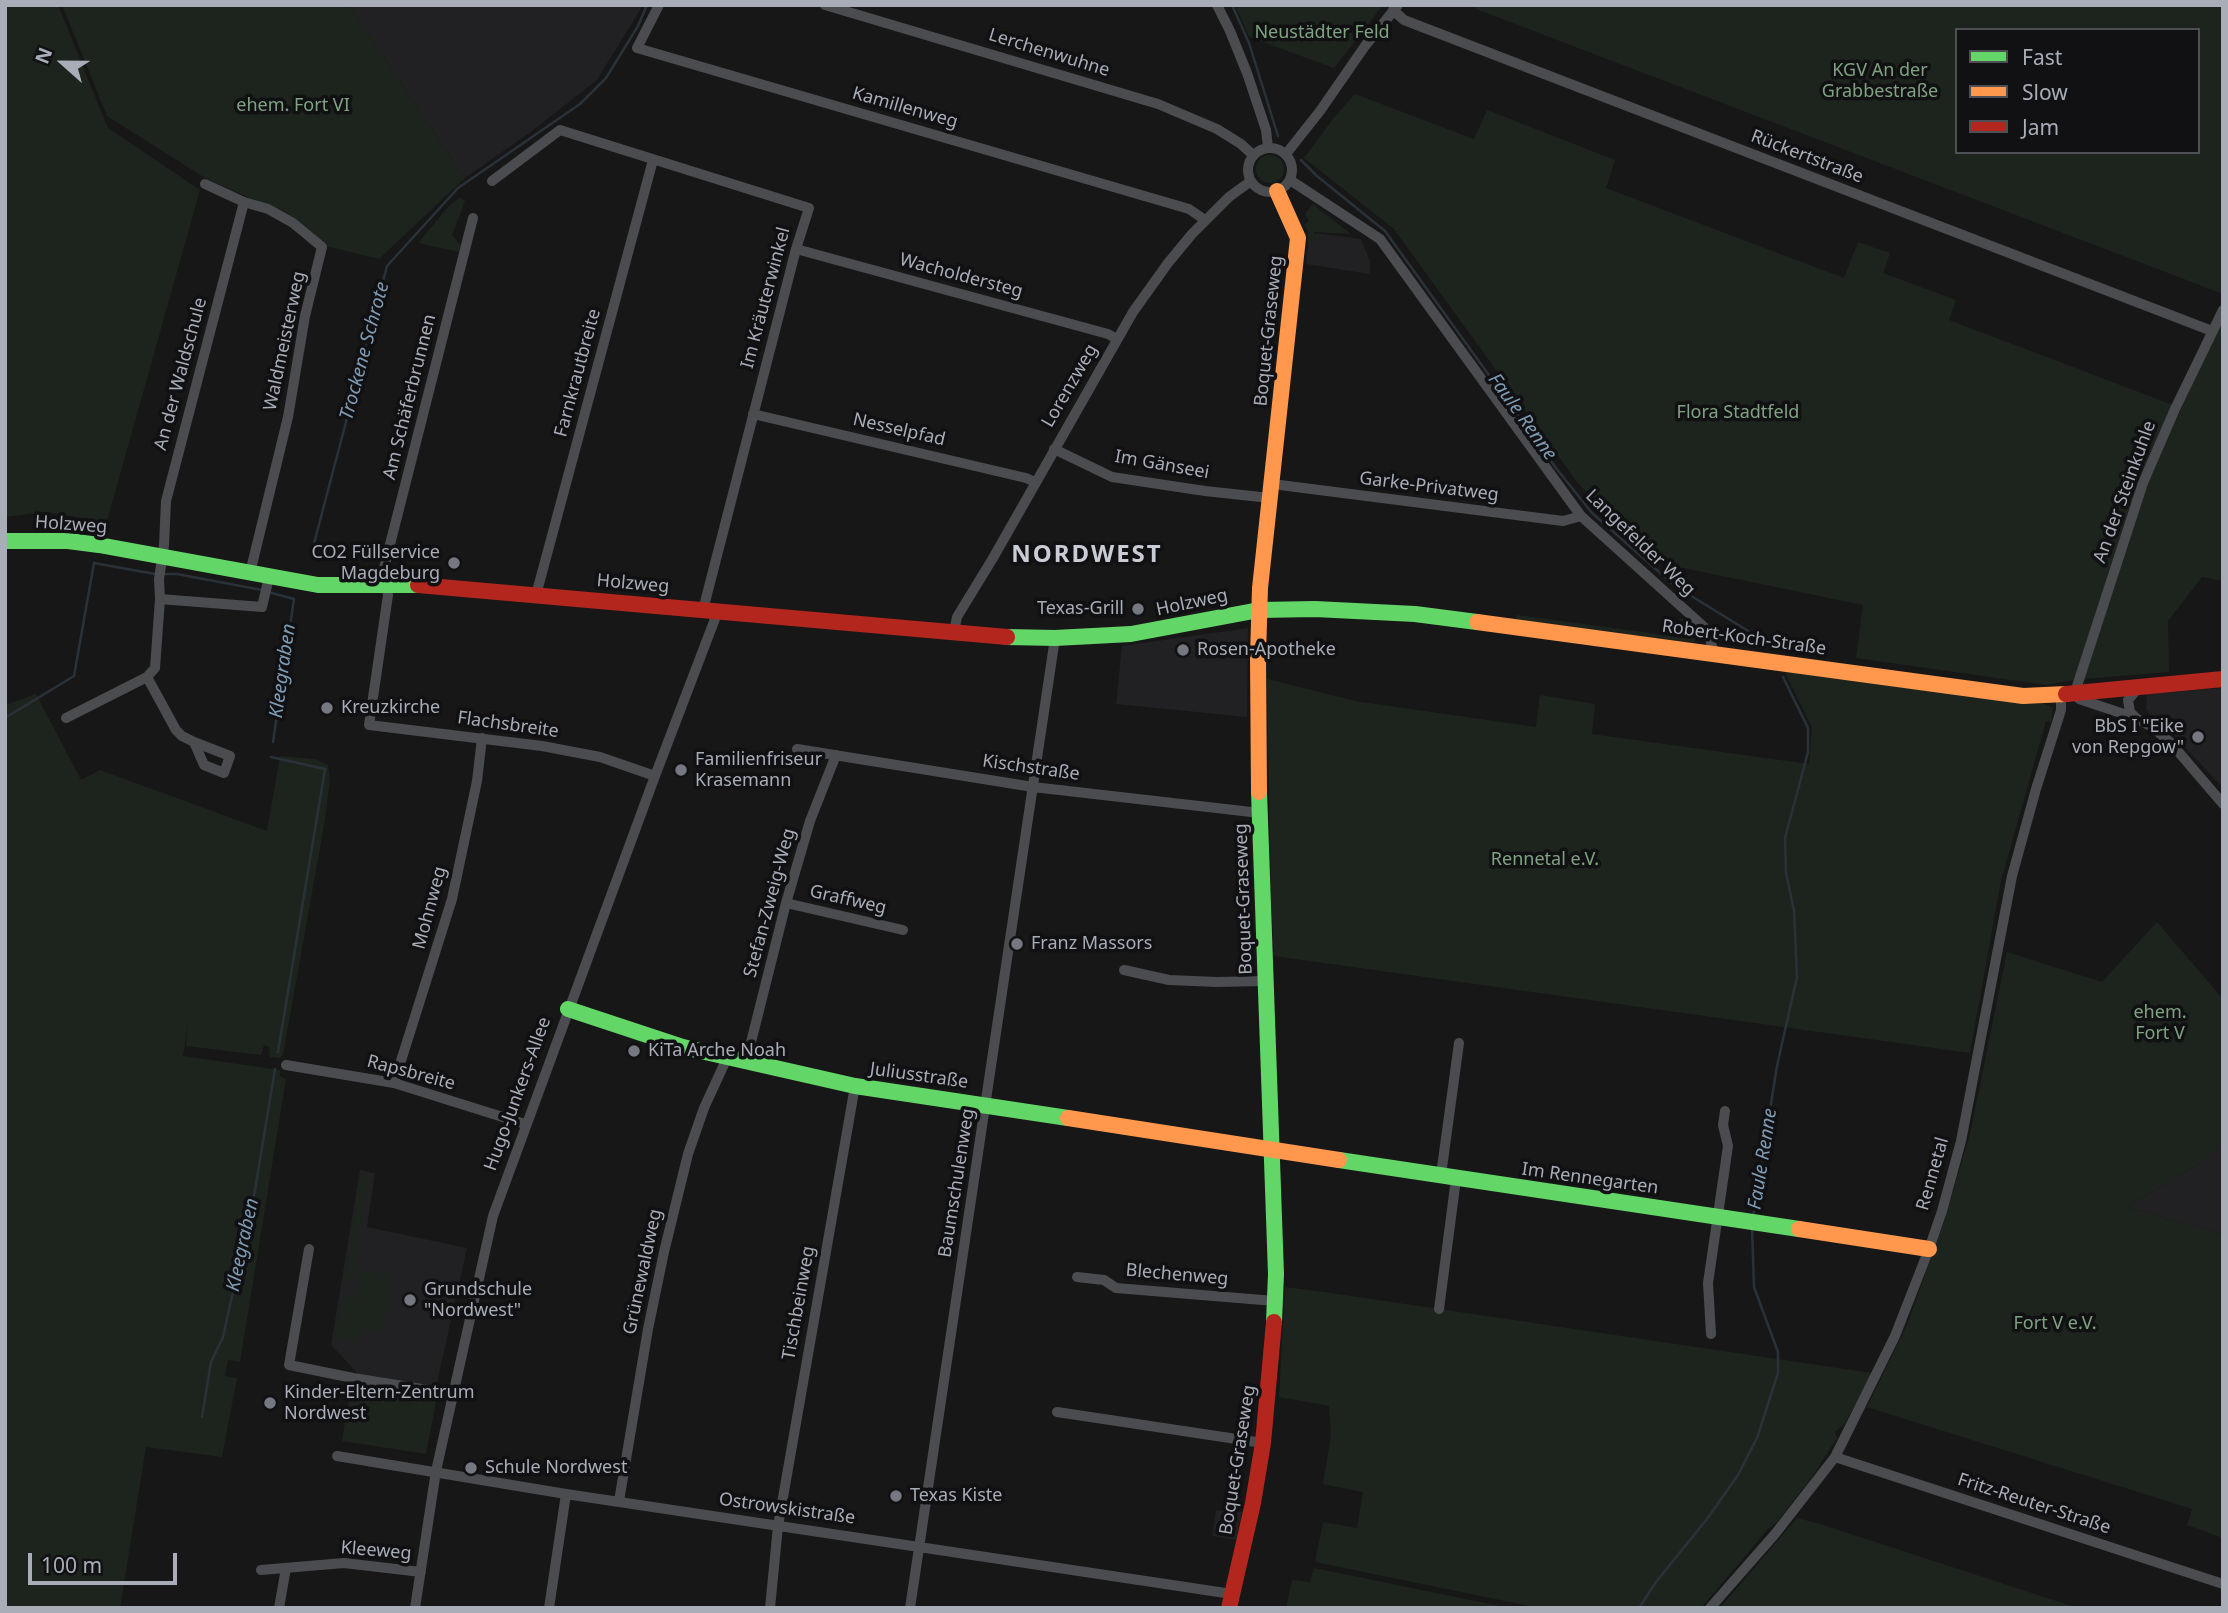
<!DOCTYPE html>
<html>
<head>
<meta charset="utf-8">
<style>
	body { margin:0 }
	#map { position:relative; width:2228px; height:1613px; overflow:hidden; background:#171717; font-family:"Noto Sans",sans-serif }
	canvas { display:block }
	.frame { position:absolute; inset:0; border:7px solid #a8adb8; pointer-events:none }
	.legend { position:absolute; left:1955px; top:28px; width:245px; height:126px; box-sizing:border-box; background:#111113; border:2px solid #4d4f55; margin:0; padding:9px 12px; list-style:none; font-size:21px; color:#a8adb8 }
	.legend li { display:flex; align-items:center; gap:14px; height:35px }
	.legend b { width:35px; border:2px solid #4d4f55 }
	.north { position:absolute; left:28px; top:28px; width:70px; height:70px; -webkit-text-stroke:5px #111113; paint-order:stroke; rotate:291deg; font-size:19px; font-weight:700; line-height:28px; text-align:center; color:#a8adb8 }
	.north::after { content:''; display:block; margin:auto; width:24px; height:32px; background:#a8adb8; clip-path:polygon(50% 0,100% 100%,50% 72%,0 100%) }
	.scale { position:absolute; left:28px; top:1553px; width:149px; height:32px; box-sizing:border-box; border:4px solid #a8adb8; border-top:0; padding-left:9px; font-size:21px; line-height:24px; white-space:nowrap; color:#a8adb8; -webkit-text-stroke:5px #111113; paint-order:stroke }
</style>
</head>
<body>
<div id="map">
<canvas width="2228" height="1613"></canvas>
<div class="frame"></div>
<ul class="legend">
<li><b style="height:9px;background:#63d668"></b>Fast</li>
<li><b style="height:9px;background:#ff974d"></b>Slow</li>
<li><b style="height:9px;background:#b3261e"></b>Jam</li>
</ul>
<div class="north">N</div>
<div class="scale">100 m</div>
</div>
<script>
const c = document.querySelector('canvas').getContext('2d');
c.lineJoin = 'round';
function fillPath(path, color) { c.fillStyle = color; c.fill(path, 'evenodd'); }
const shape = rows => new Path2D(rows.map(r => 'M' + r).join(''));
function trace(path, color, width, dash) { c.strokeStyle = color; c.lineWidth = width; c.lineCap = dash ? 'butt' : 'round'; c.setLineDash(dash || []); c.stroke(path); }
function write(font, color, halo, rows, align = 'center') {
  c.font = font + ' "Noto Sans",sans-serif'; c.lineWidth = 7; c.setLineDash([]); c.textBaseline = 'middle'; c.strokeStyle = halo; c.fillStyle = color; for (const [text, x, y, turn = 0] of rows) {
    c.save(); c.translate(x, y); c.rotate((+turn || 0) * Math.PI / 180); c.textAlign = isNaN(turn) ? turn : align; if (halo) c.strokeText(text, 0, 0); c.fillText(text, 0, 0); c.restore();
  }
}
fillPath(shape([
	[349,5,643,5,597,80,532,131,465,178],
	[1315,233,1361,239,1370,261,1370,274,1306,264,1308,245],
	[1248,628,1247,717,1116,704,1122,646],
	[2223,688,2223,733,2220,740,2223,741,2223,788,2167,728,2146,710,2147,694],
	[2223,1141,2223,1234,2127,1207,2203,1161],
	[360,1170,375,1173,367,1227,467,1248,436,1387,359,1375,331,1345],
	[1216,1510,1242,1512,1236,1540,1212,1536]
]), '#212123');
fillPath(shape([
	[5,5,58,5,108,128,200,190,103,535,75,532,76,517,46,512,5,517],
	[62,5,349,5,465,178,379,259,325,246,266,205,205,178,107,116],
	[1235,5,1383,5,1334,68,1249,37],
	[1477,5,2223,5,2223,294,1476,9],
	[1957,30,2198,30,2198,152,1957,152],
	[1355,94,1474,139,1487,110,1615,160,1606,188,1844,278,1858,242,1890,253,1883,273,1956,300,1949,320,2173,405,2075,680,2046,685,1856,658,1863,605,1654,562,1577,482,1394,229,1304,158,1332,120],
	'1256 169a14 14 0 1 1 28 0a14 14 0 1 1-28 0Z',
	[460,197,465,201,452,235,461,246,459,252,418,243,449,206],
	[1313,204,1351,234,1314,232,1313,244,1308,244,1308,231,1304,225,1309,221,1305,214],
	[2223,320,2223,581,2202,577,2168,621,2169,672,2084,679,2144,493,2175,422],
	[1517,615,1686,638,1689,628,1679,619,1688,619,1696,627,1700,634,1693,643,1516,621],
	[1784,671,2023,703,2045,704,2053,708,2051,722,2046,721,2001,881,1970,1053,1274,956,1271,898,1267,679,1355,701,1536,727,1540,695,1595,704,1592,734,1809,764,1812,727],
	[36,694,81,780,100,770,267,831,280,756,315,759,328,765,330,779,325,820,283,1055,280,1058,270,1057,269,1047,264,1045,261,1055,186,1046,188,1023,183,1056,280,1070,280,1076,286,1079,240,1362,228,1360,225,1376,237,1378,222,1457,146,1447,120,1608,5,1608,5,705],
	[2157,922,2223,999,2223,1141,2203,1161,2127,1207,2223,1234,2223,1538,2187,1525,2192,1509,1867,1407,1907,1325,1944,1222,1970,1134,2007,952,2102,982],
	[361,1172,369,1173,352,1283,344,1282],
	[361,1271,392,1276,382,1333,359,1329,357,1341,335,1338,341,1297,356,1299],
	[1285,1287,1324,1292,1872,1373,1845,1423,1835,1432,1837,1438,1812,1477,1776,1523,1768,1529,1701,1608,1539,1608,1315,1562,1323,1522,1357,1528,1363,1492,1323,1484,1331,1436,1329,1406,1279,1397],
	[351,1383,437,1397,426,1454,342,1441],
	[1797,1518,1817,1523,2078,1608,1720,1608],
	[1314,1568,1510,1608,1286,1608,1292,1580,1310,1582]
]), '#1d241e');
trace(shape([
	[1232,5,1249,43,1278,136],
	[1301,160,1317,176,1385,231,1556,468,1592,513,1675,586,1771,645],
	[311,555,387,266,458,188,580,104,606,78,638,26,647,5],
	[162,574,177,574,262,590],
	[268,592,294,599,273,742],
	[5,718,74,676,94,563,155,574],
	[271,757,325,769,278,1052],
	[1753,1217,1777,1066,1797,977,1794,911,1786,873,1785,838,1808,752,1808,728,1783,677],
	[202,1417,211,1362,223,1337,255,1190,275,1069],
	[1639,1608,1656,1582,1707,1519,1738,1475,1757,1438,1778,1373,1778,1352,1754,1287,1752,1227]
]), '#2a3239', 2.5);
trace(shape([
	[659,5,637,48,1189,209,1205,220],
	[825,5,1158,104,1217,129,1241,144,1253,155],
	[1217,5,1230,31,1247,73,1266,130,1268,147],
	[1393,10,1404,20,2212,331],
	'1248 170a22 22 0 1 1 44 0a22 22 0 1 1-44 0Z',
	[1286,154,1320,111,1365,46,1398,5],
	[1290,180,1380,239,1581,516,1704,627,1710,639,1714,653],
	[492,181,560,130,809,208,796,249,703,610],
	[205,184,244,202,268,209,293,223,322,247,305,316,288,417,250,573],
	[473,218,384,568,388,595,369,725,542,746,600,757,655,776],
	[796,249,1108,334,1117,339],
	[753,414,1026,478,1035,482],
	[1054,449,1112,477,1205,491,1270,498],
	[1272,484,1563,521,1581,516],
	[536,595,653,160],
	[160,599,262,607,269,577],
	[954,632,957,617,993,558,1133,312,1168,263,1192,234,1229,197,1251,181],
	[147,677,176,730,182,736,194,742,204,765,224,773,230,756,194,742],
	[2139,687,2128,700,2130,712,2136,718,2152,727,2170,742,2223,804],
	[66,718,147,677,155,668,160,599,159,579,164,545,166,501,244,202],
	[2136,718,2079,699,2077,686,2143,483,2175,409,2223,310],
	[797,749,1033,787,1260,813],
	[786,903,903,930],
	[1124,970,1169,980,1217,982,1266,981],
	[746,1062,786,903,810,821,836,755],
	[286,1065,394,1083,525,1124],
	[394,1083,452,899,477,781,482,738],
	[1441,1175,1459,1043],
	[309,1249,289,1365,353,1378,453,1394],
	[1077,1277,1104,1280,1116,1288,1275,1301],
	[1439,1309,1456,1179],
	[1711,1334,1708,1283,1728,1146,1723,1125,1725,1111],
	[1057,1412,1263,1443],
	[337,1456,566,1494,1232,1594],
	[1835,1457,2223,1584],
	[619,1501,648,1329,664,1252,688,1154,704,1108,727,1058],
	[261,1570,344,1563,421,1572],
	[279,1608,286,1568],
	[415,1608,436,1471,493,1216,655,776,718,611],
	[549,1608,566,1494],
	[770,1608,778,1526,855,1086],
	[910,1608,1055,638],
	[1710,1608,1775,1534,1835,1457,1895,1336,1929,1249,1942,1211,1961,1141,2012,876,2036,789,2061,710,2061,695]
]), '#4b4c50', 10);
trace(shape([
	[5,541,68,541,99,545,318,585,418,585],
	[1007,637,1055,638,1131,634,1259,610,1315,609,1415,614,1477,622],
	[1259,792,1276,1274,1274,1322],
	[568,1009,683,1047,855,1086,1068,1118],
	[1339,1160,1799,1229]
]), '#63d668', 16);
trace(shape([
	[1477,622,2023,696,2066,694],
	[1259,792,1258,657,1260,588,1298,238,1277,191],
	[1068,1118,1339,1160],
	[1799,1229,1929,1249]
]), '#ff974d', 16);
trace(shape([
	[418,585,1007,637],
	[2066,694,2223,679],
	[1229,1608,1253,1503,1263,1443,1274,1322]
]), '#b3261e', 16);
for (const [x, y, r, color] of [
	[454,563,7,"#757880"],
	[1138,609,7,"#757880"],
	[1183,650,7,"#757880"],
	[327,708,7,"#757880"],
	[2198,737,7,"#757880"],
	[681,770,7,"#757880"],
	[1017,944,7,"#757880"],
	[634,1051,7,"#757880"],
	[410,1300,7,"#757880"],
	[270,1403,7,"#757880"],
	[471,1468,7,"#757880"],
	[896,1496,7,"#757880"]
]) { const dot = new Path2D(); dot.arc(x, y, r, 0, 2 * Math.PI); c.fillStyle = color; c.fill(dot); trace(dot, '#111113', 2.5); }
write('18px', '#7fa381', '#111113', [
	["Neustädter Feld",1322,33],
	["KGV An der",1880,71],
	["Grabbestraße",1880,92],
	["ehem. Fort VI",293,106],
	["Flora Stadtfeld",1738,413],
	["Rennetal e.V.",1545,860],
	["ehem.",2160,1013],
	["Fort V",2160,1034],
	["Fort V e.V.",2055,1324]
]);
write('18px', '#a8adb8', '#111113', [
	["Lerchenwuhne",1049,53,17],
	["Kamillenweg",905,108,16],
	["Rückertstraße",1807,157,21],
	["Wacholdersteg",961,276,15],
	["Im Kräuterwinkel",766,298,-75],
	["Boquet-Graseweg",1269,331,-84],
	["Waldmeisterweg",285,341,-78],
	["Farnkrautbreite",578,373,-75],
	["An der Waldschule",181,374,-75],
	["Lorenzweg",1070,386,-60],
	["Am Schäferbrunnen",410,397,-76],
	["Nesselpfad",899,430,13],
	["Im Gänseei",1162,465,10],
	["Garke-Privatweg",1429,487,7],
	["An der Steinkuhle",2125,492,-70],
	["Holzweg",71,525,4],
	["Langefelder Weg",1640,543,44],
	["Holzweg",633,584,5],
	["Holzweg",1192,603,-12],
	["Robert-Koch-Straße",1744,638,8],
	["Flachsbreite",508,725,8],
	["Kischstraße",1031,768,8],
	["Boquet-Graseweg",1244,899,-92],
	["Graffweg",848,900,13],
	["Stefan-Zweig-Weg",770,903,-75],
	["Mohnweg",430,908,-75],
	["Rapsbreite",411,1073,15],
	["Juliusstraße",919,1076,8],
	["Hugo-Junkers-Allee",518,1094,-70],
	["Rennetal",1933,1174,-74],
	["Im Rennegarten",1590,1179,8],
	["Baumschulenweg",957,1183,-81],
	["Grünewaldweg",643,1272,-78],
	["Blechenweg",1177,1275,5],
	["Tischbeinweg",799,1303,-80],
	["Boquet-Graseweg",1238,1460,-81],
	["Fritz-Reuter-Straße",2034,1504,18],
	["Ostrowskistraße",787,1509,8],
	["Kleeweg",376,1551,5]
]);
write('18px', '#a8adb8', '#111113', [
	["CO2 Füllservice",440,553,"right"],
	["Magdeburg",440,574,"right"],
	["Texas-Grill",1124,609,"right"],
	["Rosen-Apotheke",1197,650],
	["Kreuzkirche",341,708],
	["BbS I \"Eike",2184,727,"right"],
	["von Repgow\"",2184,748,"right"],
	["Familienfriseur",695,760],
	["Krasemann",695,781],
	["Franz Massors",1031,944],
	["KiTa Arche Noah",648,1051],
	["Grundschule",424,1290],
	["\"Nordwest\"",424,1311],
	["Kinder-Eltern-Zentrum",284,1393],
	["Nordwest",284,1414],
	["Schule Nordwest",485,1468],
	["Texas Kiste",910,1496]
], 'left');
write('italic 19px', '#7f9bb3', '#111113', [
	["Trockene Schrote",365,351,-75],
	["Faule Renne",1522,417,54],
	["Kleegraben",283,671,-82],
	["Faule Renne",1763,1159,-81],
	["Kleegraben",243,1245,-78]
]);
c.letterSpacing = '2px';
write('bold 24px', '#c9ccd4', '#111113', [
	["NORDWEST",1087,555]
]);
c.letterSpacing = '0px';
</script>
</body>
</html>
